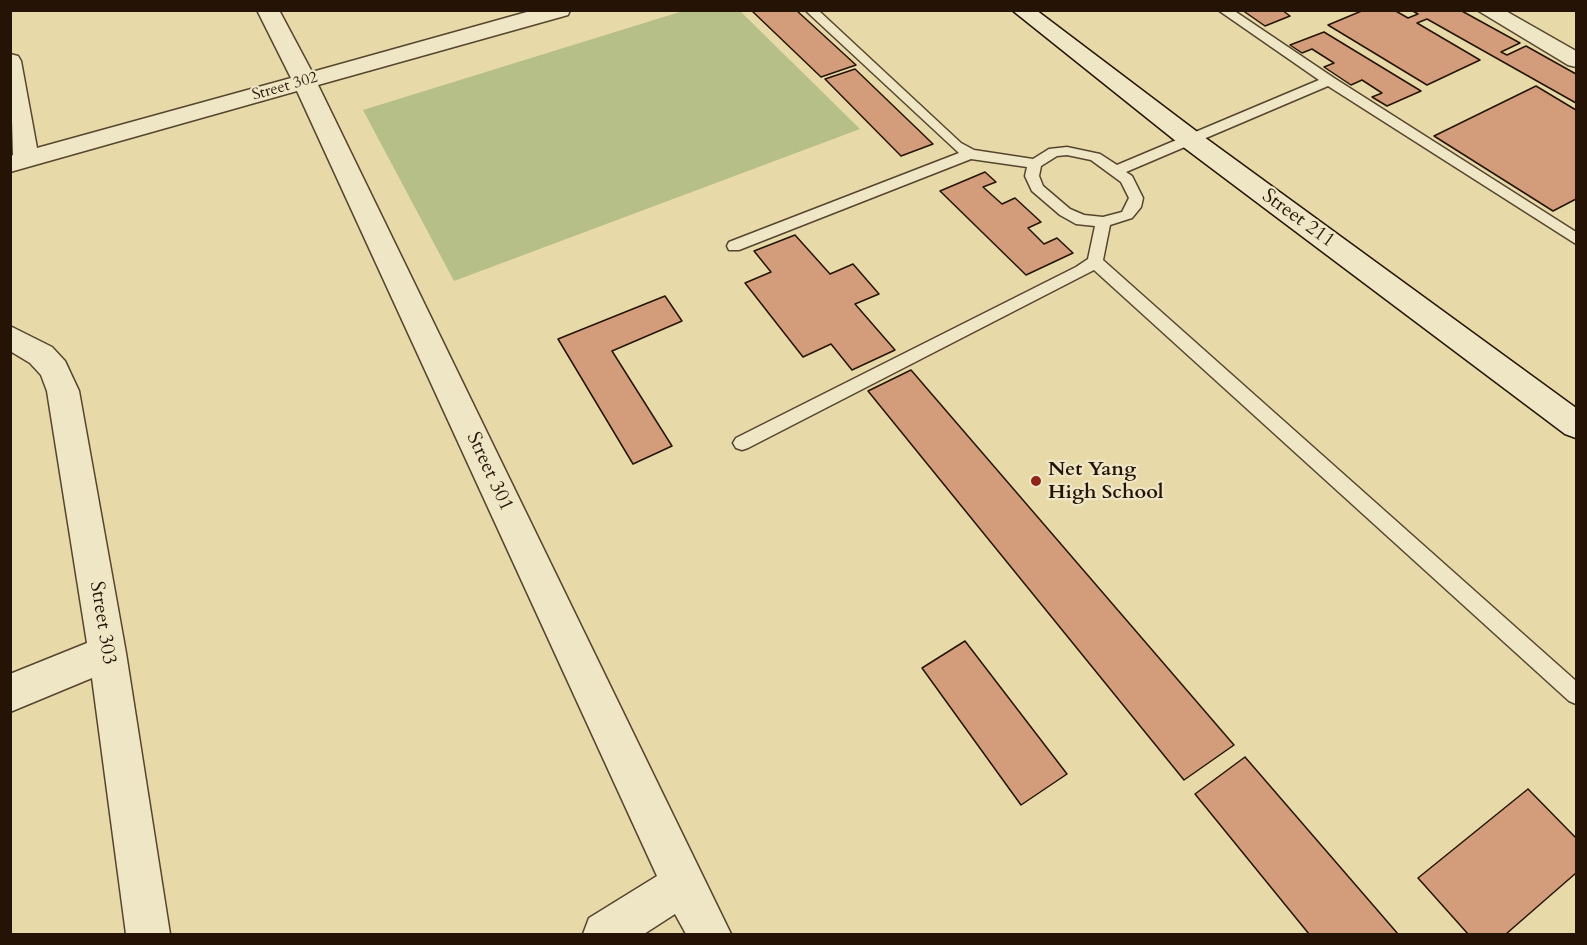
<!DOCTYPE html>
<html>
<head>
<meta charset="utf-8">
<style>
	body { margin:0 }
	#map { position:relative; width:1587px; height:945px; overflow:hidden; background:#e7d9a8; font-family:Cardo,serif }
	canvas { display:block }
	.frame { position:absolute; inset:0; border:12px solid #251405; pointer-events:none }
</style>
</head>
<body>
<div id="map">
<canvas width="1587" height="945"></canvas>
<div class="frame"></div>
</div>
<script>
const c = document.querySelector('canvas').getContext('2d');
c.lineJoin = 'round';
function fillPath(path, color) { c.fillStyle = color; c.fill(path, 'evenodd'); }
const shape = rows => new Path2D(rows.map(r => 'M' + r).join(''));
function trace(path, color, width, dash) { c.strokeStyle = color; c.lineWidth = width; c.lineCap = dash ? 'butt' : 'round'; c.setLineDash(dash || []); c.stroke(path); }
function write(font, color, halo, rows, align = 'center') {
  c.font = font + ' Cardo,serif'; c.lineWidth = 4.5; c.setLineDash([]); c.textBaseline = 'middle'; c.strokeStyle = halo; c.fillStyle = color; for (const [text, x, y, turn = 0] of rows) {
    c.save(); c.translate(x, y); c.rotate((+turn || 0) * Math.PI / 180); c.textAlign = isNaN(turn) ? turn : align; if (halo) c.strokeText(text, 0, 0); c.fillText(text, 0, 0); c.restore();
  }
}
fillPath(shape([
	[740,11,860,129,454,281,363,110,683,11]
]), '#b6bf87');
const building = shape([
	[751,10,796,10,856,65,821,77,751,10],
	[1242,10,1282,10,1290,16,1265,26,1242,10],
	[1364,10,1394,10,1408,18,1418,14,1411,10,1460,10,1520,43,1501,52,1507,55,1526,46,1576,74,1576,103,1427,19,1417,23,1480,60,1427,85,1328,25,1364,10],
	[1324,32,1421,91,1387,106,1372,97,1382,93,1362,80,1351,85,1324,67,1334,63,1312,49,1302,53,1290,45,1324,32],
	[855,69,933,144,901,156,825,79,855,69],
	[1536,86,1576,110,1576,199,1553,211,1434,136,1536,86],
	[985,172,996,182,983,187,1002,204,1015,198,1041,222,1028,228,1044,244,1057,238,1073,253,1026,275,940,191,985,172],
	[795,235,830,274,853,264,879,294,855,304,895,350,852,370,831,344,803,357,745,283,771,272,754,251,795,235],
	[665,296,682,321,612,351,672,446,633,464,558,339,665,296],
	[911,370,1234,745,1184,780,868,391,911,370],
	[965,641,1067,774,1021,805,922,668,965,641],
	[1245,757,1398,934,1309,934,1195,794,1245,757],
	[1528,789,1576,838,1576,873,1506,934,1468,934,1418,878,1528,789]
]);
fillPath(building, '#d39d7b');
trace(building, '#251405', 1.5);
const service = shape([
	[805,10,818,10,961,143,974,150,1033,159,1049,149,1067,147,1100,154,1117,165,1319,80,1218,10,1233,10,1334,78,1576,232,1576,244,1328,86,1126,172,1132,176,1143,198,1141,207,1132,218,1110,225,1103,260,1576,681,1576,704,1569,701,1094,270,748,448,742,450,736,448,733,443,736,438,1076,267,1088,259,1095,226,1076,224,1060,215,1032,191,1025,176,1027,167,971,159,739,250,729,250,727,246,729,242,959,153,805,10],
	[1067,155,1091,160,1121,182,1129,198,1122,212,1103,217,1084,215,1070,209,1043,186,1039,176,1041,166,1057,156,1067,155]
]);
const minor = shape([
	[257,10,279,10,312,72,534,10,570,10,568,15,318,85,731,934,686,934,675,914,644,934,583,934,589,918,657,876,297,91,10,172,10,156,13,155,10,54,18,56,21,61,37,148,291,78,257,10],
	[1477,10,1504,10,1576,51,1576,67,1568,65,1477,10],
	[10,326,52,347,65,361,79,391,126,653,170,934,126,934,92,678,10,712,10,674,87,643,47,391,41,375,30,363,10,351,10,326]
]);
const secondary = shape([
	[1012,10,1036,10,1200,134,1576,408,1576,438,1565,434,1182,146,1012,10]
]);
trace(service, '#56452e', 3);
trace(minor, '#56452e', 3);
trace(secondary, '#251405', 3);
fillPath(service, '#efe6c6');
fillPath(minor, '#efe6c6');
fillPath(secondary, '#efe6c6');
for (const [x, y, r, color] of [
	[1036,481,6,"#8f2418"]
]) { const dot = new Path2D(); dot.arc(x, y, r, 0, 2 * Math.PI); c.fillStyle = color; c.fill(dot); trace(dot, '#efe6c6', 2); }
write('16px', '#251405', '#efe6c6', [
	["Street 302",285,87,-16]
]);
write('20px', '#251405', '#efe6c6', [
	["Street 211",1298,219,36],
	["Street 301",489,472,65],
	["Street 303",102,623,81]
]);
write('bold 20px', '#251405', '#efe6c6', [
	["Net Yang",1048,470],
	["High School",1048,493]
], 'left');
</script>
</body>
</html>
